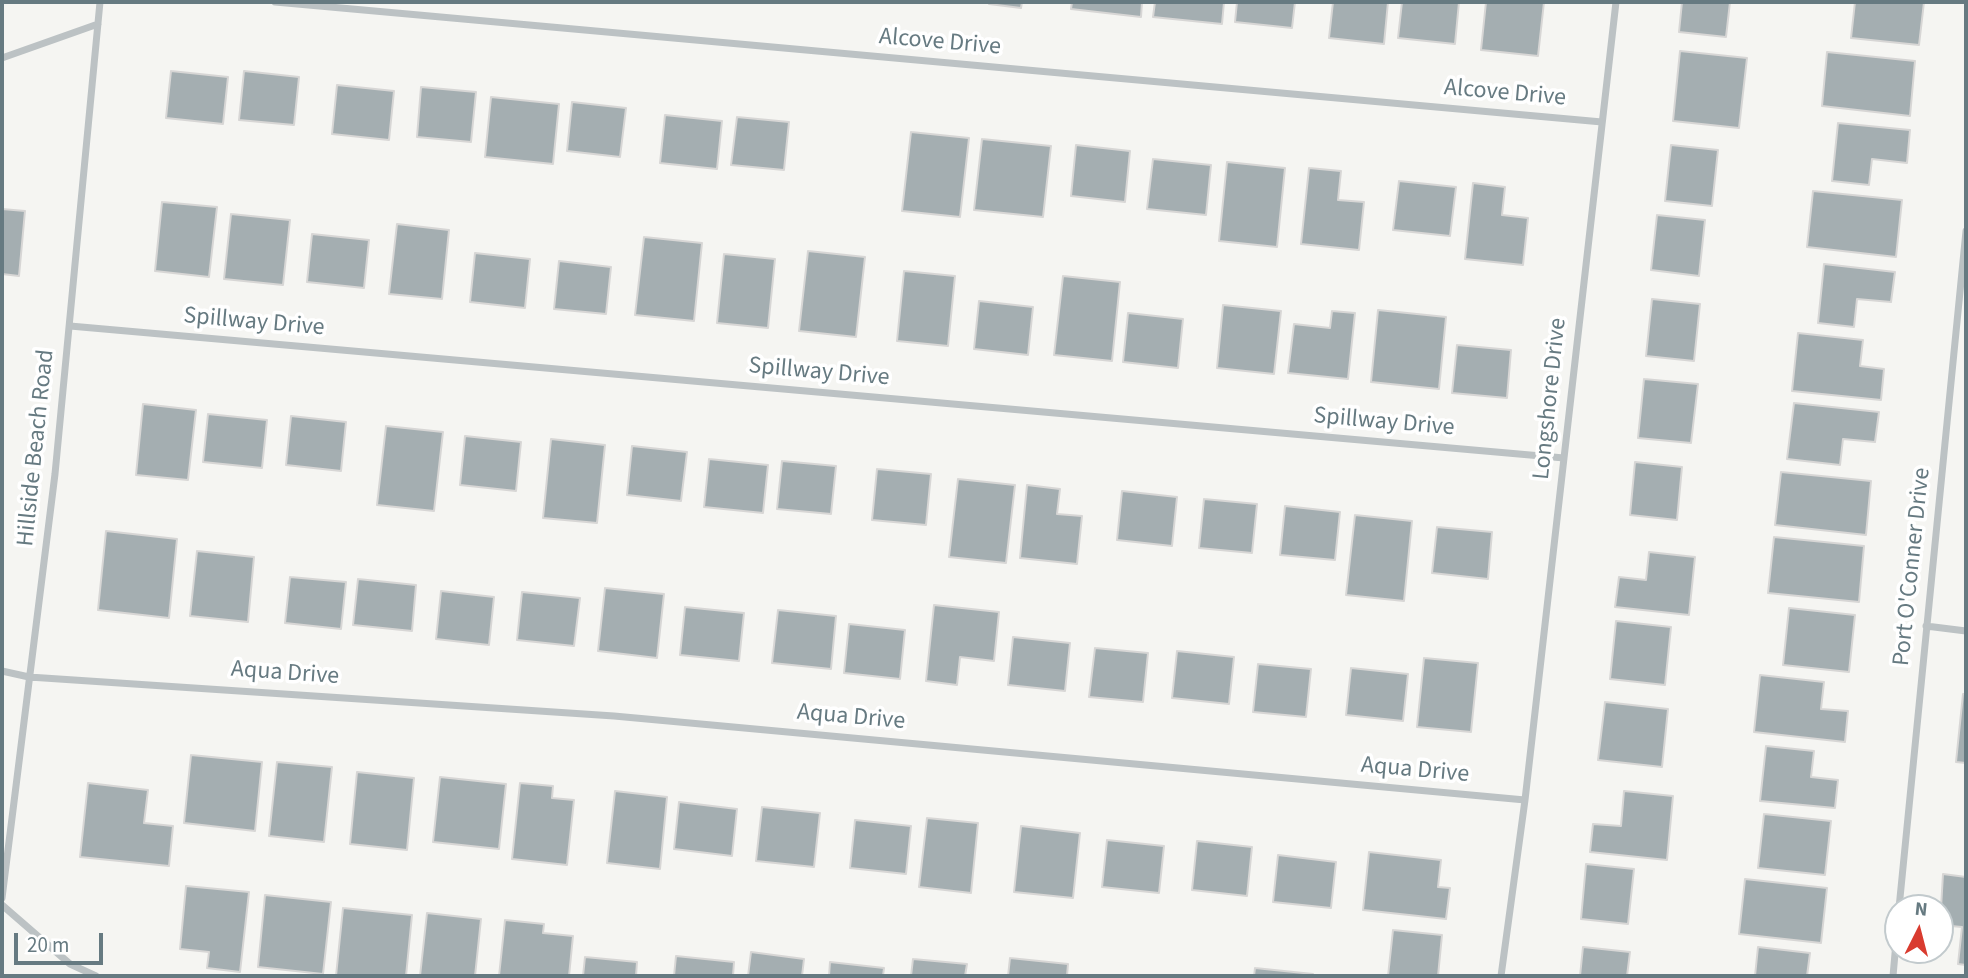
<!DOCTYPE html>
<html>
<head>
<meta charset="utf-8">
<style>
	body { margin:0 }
	#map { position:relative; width:1968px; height:978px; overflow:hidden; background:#f5f5f2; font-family:"Source Sans 3",sans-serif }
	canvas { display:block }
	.frame { position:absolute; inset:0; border:4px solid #667a81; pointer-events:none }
	.north { position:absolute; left:1884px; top:894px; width:70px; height:70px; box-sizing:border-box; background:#fff; border:2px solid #c2cacd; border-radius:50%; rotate:6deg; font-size:19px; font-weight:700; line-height:28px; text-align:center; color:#667a81 }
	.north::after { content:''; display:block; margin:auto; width:24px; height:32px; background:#d93b2f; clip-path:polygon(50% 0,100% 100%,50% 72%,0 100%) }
	.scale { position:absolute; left:14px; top:933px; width:89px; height:32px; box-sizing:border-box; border:4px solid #667a81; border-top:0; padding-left:9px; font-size:21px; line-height:24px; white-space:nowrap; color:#667a81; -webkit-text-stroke:5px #fff; paint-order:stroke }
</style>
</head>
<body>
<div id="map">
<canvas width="1968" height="978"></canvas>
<div class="frame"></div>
<div class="north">N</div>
<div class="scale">20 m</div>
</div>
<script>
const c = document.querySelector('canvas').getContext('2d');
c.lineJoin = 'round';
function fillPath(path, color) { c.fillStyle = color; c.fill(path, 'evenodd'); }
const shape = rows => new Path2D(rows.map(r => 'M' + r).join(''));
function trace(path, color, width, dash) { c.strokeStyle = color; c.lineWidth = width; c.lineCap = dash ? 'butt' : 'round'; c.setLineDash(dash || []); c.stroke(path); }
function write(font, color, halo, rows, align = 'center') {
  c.font = font + ' "Source Sans 3",sans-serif'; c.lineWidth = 7; c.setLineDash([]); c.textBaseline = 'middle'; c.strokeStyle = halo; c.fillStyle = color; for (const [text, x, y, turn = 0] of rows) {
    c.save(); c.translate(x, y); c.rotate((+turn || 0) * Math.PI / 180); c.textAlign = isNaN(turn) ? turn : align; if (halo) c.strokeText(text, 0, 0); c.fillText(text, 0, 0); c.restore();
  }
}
const building = shape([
	[989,2,1022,2,1021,8,989,4,989,2],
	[1072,2,1142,2,1141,17,1071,9,1072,2],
	[1155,2,1224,2,1222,24,1153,17,1155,2],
	[1237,2,1295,2,1292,28,1235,22,1237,2],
	[1333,2,1388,2,1384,44,1329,38,1333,2],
	[1402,2,1459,2,1455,44,1398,38,1402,2],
	[1486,2,1544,2,1538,56,1481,50,1486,2],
	[1682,2,1730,2,1726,37,1679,32,1682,2],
	[1855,2,1924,2,1919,45,1851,38,1855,2],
	[1680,51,1747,58,1739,128,1673,121,1680,51],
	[1827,52,1915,61,1910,116,1822,106,1827,52],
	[171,71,228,77,223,124,166,118,171,71],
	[244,71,299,77,294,125,239,120,244,71],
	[337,85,394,91,389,140,332,134,337,85],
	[421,87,476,92,471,142,417,137,421,87],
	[491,97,559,104,553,164,485,157,491,97],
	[572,102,626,108,620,157,567,151,572,102],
	[665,115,722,121,717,169,660,163,665,115],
	[737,117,789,122,784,170,731,165,737,117],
	[1838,123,1910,130,1907,163,1872,159,1869,185,1832,181,1838,123],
	[911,132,969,138,960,217,902,211,911,132],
	[982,139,1051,146,1043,217,974,210,982,139],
	[1076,145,1130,151,1125,202,1071,196,1076,145],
	[1671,145,1718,150,1712,206,1665,201,1671,145],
	[1153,159,1211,165,1206,215,1147,209,1153,159],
	[1227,162,1285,168,1277,247,1219,241,1227,162],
	[1309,168,1341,171,1338,200,1364,202,1359,250,1301,244,1309,168],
	[1399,181,1456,187,1450,236,1393,230,1399,181],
	[1473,183,1505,187,1502,215,1528,218,1523,265,1465,259,1473,183],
	[1813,191,1902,200,1896,257,1807,247,1813,191],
	[162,202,217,207,209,277,155,271,162,202],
	[2,209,25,211,19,276,2,274,2,209],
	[231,214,290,220,283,285,224,279,231,214],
	[1657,215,1705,220,1699,276,1651,270,1657,215],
	[397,224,449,230,442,299,389,294,397,224],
	[312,234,369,240,364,288,307,282,312,234],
	[644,237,702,243,694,321,635,315,644,237],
	[808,251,865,257,856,337,799,331,808,251],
	[475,253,530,259,525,308,470,302,475,253],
	[724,254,775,259,768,328,717,323,724,254],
	[559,261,611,267,606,314,554,309,559,261],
	[1824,264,1895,272,1891,302,1857,299,1854,327,1818,323,1824,264],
	[904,271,955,276,948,346,897,341,904,271],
	[1063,276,1120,282,1112,361,1054,355,1063,276],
	[1652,299,1700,304,1694,361,1646,356,1652,299],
	[979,301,1033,307,1028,355,974,349,979,301],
	[1223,305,1281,311,1274,374,1217,368,1223,305],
	[1378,310,1446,317,1439,389,1371,382,1378,310],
	[1332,311,1355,313,1348,379,1288,373,1294,324,1330,328,1332,311],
	[1128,313,1183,319,1178,368,1123,362,1128,313],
	[1798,333,1863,340,1860,366,1884,369,1881,400,1792,391,1798,333],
	[1457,345,1511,350,1507,398,1452,393,1457,345],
	[1644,379,1698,384,1691,443,1638,438,1644,379],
	[1794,403,1879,412,1875,442,1843,439,1840,465,1787,459,1794,403],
	[143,404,196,410,188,480,136,475,143,404],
	[208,414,267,420,262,468,203,462,208,414],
	[291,416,346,422,341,471,286,465,291,416],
	[386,426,443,432,434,511,377,505,386,426],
	[465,436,521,442,516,491,460,485,465,436],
	[551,439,605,445,597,523,543,518,551,439],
	[632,446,687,452,681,501,627,495,632,446],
	[709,459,768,465,763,513,704,507,709,459],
	[782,461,836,466,831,514,777,509,782,461],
	[1635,462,1682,467,1677,520,1630,515,1635,462],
	[877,469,931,474,926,525,872,520,877,469],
	[1781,472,1871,481,1866,535,1775,525,1781,472],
	[958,479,1015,485,1006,563,949,557,958,479],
	[1027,485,1060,489,1057,514,1082,516,1077,564,1020,558,1027,485],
	[1122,491,1177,497,1172,546,1117,540,1122,491],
	[1204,499,1257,504,1252,553,1199,548,1204,499],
	[1285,506,1340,512,1335,560,1280,555,1285,506],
	[1355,515,1412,521,1404,601,1346,595,1355,515],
	[1437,527,1492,532,1488,579,1432,573,1437,527],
	[106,531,177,539,169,618,98,610,106,531],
	[1774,537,1864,546,1859,602,1768,593,1774,537],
	[197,551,254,557,248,622,190,616,197,551],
	[1649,552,1695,557,1689,615,1615,607,1619,577,1646,580,1649,552],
	[290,577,346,582,341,629,285,623,290,577],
	[358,579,416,585,412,631,353,625,358,579],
	[605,588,664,594,657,658,598,651,605,588],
	[441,591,494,597,489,645,436,639,441,591],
	[522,592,580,598,574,646,517,640,522,592],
	[934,605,999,612,994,661,960,657,957,685,926,681,934,605],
	[685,607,744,613,739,661,680,655,685,607],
	[1789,608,1855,615,1849,672,1783,665,1789,608],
	[778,610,836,616,831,669,772,663,778,610],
	[1616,621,1671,627,1665,685,1610,679,1616,621],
	[849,624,905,630,900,679,844,673,849,624],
	[1013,637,1070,643,1065,691,1008,685,1013,637],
	[1095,648,1148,653,1143,702,1089,697,1095,648],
	[1177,651,1234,657,1229,704,1172,698,1177,651],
	[1424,658,1478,663,1471,732,1417,727,1424,658],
	[1258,664,1311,669,1306,717,1253,712,1258,664],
	[1351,668,1408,674,1403,721,1346,715,1351,668],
	[1760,675,1824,682,1821,709,1848,711,1845,742,1754,732,1760,675],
	[1963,694,1966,694,1966,763,1956,762,1963,694],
	[1605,702,1668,709,1662,767,1598,760,1605,702],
	[1766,746,1814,751,1811,777,1838,780,1835,808,1760,801,1766,746],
	[191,755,262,762,255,831,184,823,191,755],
	[277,762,332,767,324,842,269,836,277,762],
	[357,772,414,778,407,850,350,844,357,772],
	[440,777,506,784,499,849,433,842,440,777],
	[88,783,148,790,144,823,173,826,169,866,80,857,88,783],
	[520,783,553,786,552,798,574,800,567,865,512,859,520,783],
	[615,791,667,797,660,869,607,863,615,791],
	[1624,791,1673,796,1667,860,1590,852,1593,824,1621,826,1624,791],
	[679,802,737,809,732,856,674,849,679,802],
	[762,807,820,813,814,867,756,861,762,807],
	[1764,814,1831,821,1825,875,1758,868,1764,814],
	[927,818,978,823,971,893,919,887,927,818],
	[855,820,911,826,906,874,850,868,855,820],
	[1021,826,1080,833,1073,898,1014,892,1021,826],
	[1107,840,1164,846,1159,893,1102,887,1107,840],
	[1197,841,1252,847,1247,896,1192,890,1197,841],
	[1369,852,1441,860,1438,887,1450,888,1446,919,1363,910,1369,852],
	[1278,855,1336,862,1331,908,1273,902,1278,855],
	[1586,864,1634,869,1628,924,1581,919,1586,864],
	[1943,874,1966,877,1966,965,1958,964,1962,927,1940,925,1943,874],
	[1745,879,1827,888,1821,943,1739,934,1745,879],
	[186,886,249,892,240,972,207,968,209,952,180,949,186,886],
	[265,895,331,902,323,974,258,967,265,895],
	[343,908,412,915,406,976,336,976,343,908],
	[427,913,481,919,475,976,420,976,427,913],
	[505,920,544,924,543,933,573,936,569,976,499,976,505,920],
	[1393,930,1442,935,1438,976,1388,976,1393,930],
	[1583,947,1630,952,1627,976,1580,976,1583,947],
	[1758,947,1810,953,1807,976,1755,976,1758,947],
	[751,952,804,959,802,976,748,976,751,952],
	[676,956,734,962,733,976,674,976,676,956],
	[585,957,637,962,636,976,583,976,585,957],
	[1010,958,1068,964,1067,976,1008,976,1010,958],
	[913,959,967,964,965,976,911,976,913,959],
	[830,962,884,968,883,976,829,976,830,962],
	[1255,968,1313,974,1313,976,1254,976,1255,968]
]);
fillPath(building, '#a4aeb1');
trace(building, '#d7d6d5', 2);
trace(shape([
	[275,2,1602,122],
	[2,58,98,24],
	[70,326,1564,458],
	[1926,626,1966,631],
	[2,671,29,677,614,716,1525,800],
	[2,898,55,474,100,2],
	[2,905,70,964,96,976],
	[1899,908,1966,231],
	[1501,976,1525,800,1616,2],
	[1893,976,1898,920]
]), '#bcc2c4', 7);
write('24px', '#667a81', '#fff', [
	["Alcove Drive",940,43,5],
	["Alcove Drive",1505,94,5],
	["Spillway Drive",254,323,5],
	["Spillway Drive",819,373,5],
	["Longshore Drive",1551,399,-84],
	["Spillway Drive",1384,423,5],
	["Hillside Beach Road",37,448,-84],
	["Port O'Conner Drive",1913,567,-84],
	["Aqua Drive",285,674,4],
	["Aqua Drive",851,718,5],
	["Aqua Drive",1415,771,5]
]);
</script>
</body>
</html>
